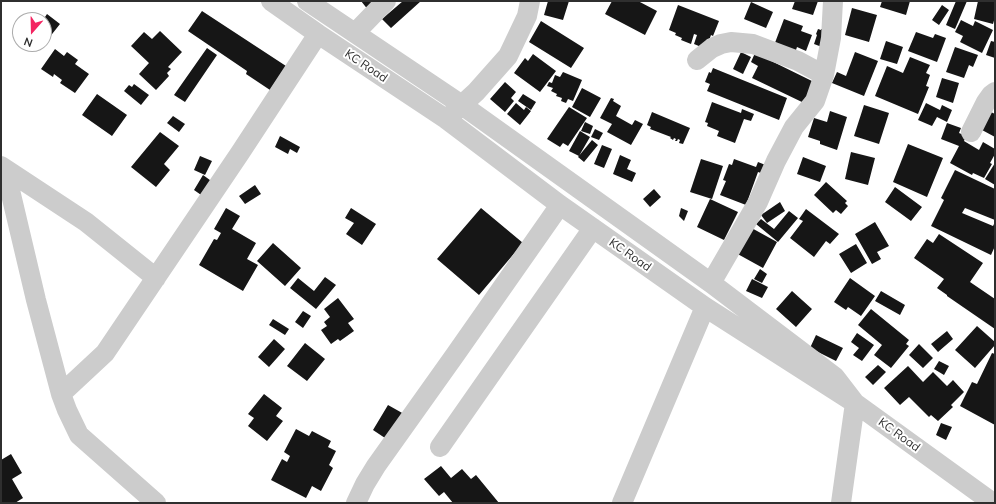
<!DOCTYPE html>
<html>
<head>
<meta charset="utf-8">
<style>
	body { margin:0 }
	#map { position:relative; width:996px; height:504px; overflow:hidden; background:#fff; font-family:Mulish,sans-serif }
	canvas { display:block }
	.frame { position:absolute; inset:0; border:2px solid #2f2f2f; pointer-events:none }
	.north { position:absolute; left:12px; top:12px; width:40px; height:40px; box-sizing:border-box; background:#fff; border:1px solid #acacac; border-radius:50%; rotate:200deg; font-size:11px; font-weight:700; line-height:16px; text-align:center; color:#2f2f2f }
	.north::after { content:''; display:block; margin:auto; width:14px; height:18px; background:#f32561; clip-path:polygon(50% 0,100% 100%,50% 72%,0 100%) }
</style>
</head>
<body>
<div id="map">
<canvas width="996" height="504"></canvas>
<div class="frame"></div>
<div class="north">N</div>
</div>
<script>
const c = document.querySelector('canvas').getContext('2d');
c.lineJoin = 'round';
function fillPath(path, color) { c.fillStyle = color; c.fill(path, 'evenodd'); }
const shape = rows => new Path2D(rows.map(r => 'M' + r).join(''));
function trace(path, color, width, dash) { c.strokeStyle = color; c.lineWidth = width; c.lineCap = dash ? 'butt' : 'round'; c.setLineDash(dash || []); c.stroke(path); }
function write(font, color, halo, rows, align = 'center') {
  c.font = font + ' Mulish,sans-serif'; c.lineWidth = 4; c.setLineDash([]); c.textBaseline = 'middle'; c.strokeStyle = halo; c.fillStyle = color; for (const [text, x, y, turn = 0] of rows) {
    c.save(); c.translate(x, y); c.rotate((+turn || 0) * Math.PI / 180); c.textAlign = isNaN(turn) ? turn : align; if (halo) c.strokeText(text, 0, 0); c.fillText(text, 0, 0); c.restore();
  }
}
fillPath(shape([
	[361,1,381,1,369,11],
	[403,1,421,1,391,28,382,19],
	[548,1,569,1,563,20,544,15],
	[612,1,638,1,657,11,645,35,605,14],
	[795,1,818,1,813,15,792,9],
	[882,1,910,1,906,15,880,7],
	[956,1,967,1,955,29,946,25],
	[978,1,995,2,995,17,993,24,974,19],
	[751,2,773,12,766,28,744,19],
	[678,5,719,21,713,36,711,35,706,49,694,44,697,35,694,34,691,44,681,40,682,38,675,35,676,33,669,30],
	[942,5,949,10,939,25,932,20],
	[852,8,877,15,869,42,845,35],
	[202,11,286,66,270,90,246,74,247,71,188,31],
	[47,14,60,24,45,43,44,42,44,20,43,20],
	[784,19,803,26,801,31,812,35,806,51,797,47,794,56,773,48],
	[961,20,973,26,975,21,993,30,982,53,960,42,963,36,955,32],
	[541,21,584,48,571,68,529,42],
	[818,29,821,30,821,29,828,31,822,47,814,44,817,35,816,34],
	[160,31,182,52,168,67,171,69,167,73,169,76,156,90,139,74,149,63,131,46,144,32,152,39],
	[916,32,933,38,935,34,946,38,937,62,908,51],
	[886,41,903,47,897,64,880,59],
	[991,41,995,42,995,58,986,55],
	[955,47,978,55,973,67,969,65,964,78,946,72],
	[207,48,217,55,185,102,174,95],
	[55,49,64,56,67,52,78,60,75,64,89,74,75,93,60,83,62,80,54,74,53,77,41,69],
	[741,52,751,57,743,74,733,69],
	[855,52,878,61,864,96,832,83,837,72,846,76],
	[755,53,814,82,804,103,752,78,758,66,751,62],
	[533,54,556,71,540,92,514,73,525,58,528,61],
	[910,57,930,65,926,73,930,75,926,86,929,87,918,114,875,96,887,66,903,73],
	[713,68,787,98,779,120,707,91,710,84,705,82,709,72,711,73],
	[563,72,582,80,573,101,568,99,566,103,561,101,562,98,556,96,557,94,551,91,553,88,547,86,549,82,552,83,555,75,560,77],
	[942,78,959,83,953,103,936,97],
	[505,82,516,92,511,98,514,101,505,112,490,99],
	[134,84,149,95,141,105,124,91,129,85,132,87],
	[582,88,601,98,590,117,572,107],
	[97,94,127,115,112,136,82,115],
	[523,94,536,102,531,110,518,101],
	[611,98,614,99,613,101,621,106,616,116,632,125,635,120,643,124,631,145,607,132,612,124,600,118],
	[712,102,741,113,742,109,754,114,751,121,744,119,735,143,717,136,719,131,707,126,708,123,705,122],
	[516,103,524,110,526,107,531,111,520,125,507,114],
	[926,103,940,110,942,105,952,110,947,122,937,117,932,126,918,120],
	[864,105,889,113,879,144,854,136],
	[569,107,587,118,568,146,563,143,560,147,547,139],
	[830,111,847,117,837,150,820,144,820,141,808,137,814,118,827,122],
	[652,112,690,128,683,144,679,143,680,140,678,139,677,141,675,141,676,139,674,138,673,140,670,138,671,137,650,129,651,127,647,125],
	[991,112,995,114,995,137,982,130],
	[173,116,185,124,179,132,167,123],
	[585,122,593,126,590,134,581,131],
	[947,123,961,128,959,133,966,136,964,141,979,150,983,142,995,149,995,154,990,163,992,164,984,178,973,173,972,175,950,163,959,146,941,139],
	[595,129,603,133,599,140,591,137],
	[580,131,590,137,579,156,569,151],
	[160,132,179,146,164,164,170,170,156,187,131,167],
	[280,136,300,147,297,153,290,149,288,154,275,147],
	[592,140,598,145,584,162,578,157],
	[908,144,943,158,927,197,893,182],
	[602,145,612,149,604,168,594,164],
	[851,152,875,158,868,185,845,179],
	[620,155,631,160,627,169,636,173,632,182,613,174],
	[200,156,212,161,205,175,194,170],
	[803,157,826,166,820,182,797,174],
	[701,159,723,166,712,199,690,192],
	[734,159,756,167,758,162,773,168,769,176,758,172,746,205,720,195,726,181,723,180,729,164,732,165],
	[995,163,995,185,985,179],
	[955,170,995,189,995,220,965,208,962,213,993,226,995,222,995,246,991,255,931,226,944,200,941,198],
	[203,175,214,183,204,197,194,190],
	[826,182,847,201,845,203,848,206,841,214,836,210,833,213,814,195],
	[255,185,261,194,245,204,239,196],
	[895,187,922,207,911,221,885,202],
	[654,189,661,197,650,207,643,199],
	[710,199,738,212,724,240,697,227],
	[780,202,785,211,767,223,761,215],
	[226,208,240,216,232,229,256,243,247,259,258,265,243,291,199,265,214,239,217,240,221,233,214,229],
	[351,208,376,224,362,245,346,234,354,223,345,218],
	[481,208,523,243,479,295,437,259],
	[681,208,688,211,684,221,679,216],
	[806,209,839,234,830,244,826,241,814,257,790,238,803,221,799,219],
	[789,211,798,218,778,242,756,224,761,219,774,229],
	[875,222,889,246,877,252,881,259,872,264,855,234],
	[748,226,777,242,763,268,734,252],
	[939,234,983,263,970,282,995,299,995,329,947,296,947,295,937,288,944,279,914,258,927,239,933,243],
	[273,243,301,268,285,286,257,261],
	[856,244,867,263,851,273,839,254],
	[760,269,767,274,762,283,754,279],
	[325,277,336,285,316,309,290,288,298,278,314,291],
	[850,278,875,296,861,316,848,307,846,310,834,302],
	[752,279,768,287,762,298,746,291],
	[792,291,812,309,796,327,776,309],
	[881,291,905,305,900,315,875,301],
	[338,298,354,319,348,323,354,331,340,341,338,339,331,344,321,330,327,326,324,322,330,317,324,309],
	[871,309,909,340,906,344,909,346,891,368,874,355,882,345,858,325],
	[303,311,311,316,303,328,295,322],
	[273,319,289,329,285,335,269,325],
	[977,326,995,342,995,345,975,368,955,350],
	[947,331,953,339,938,352,931,344],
	[857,333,874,345,862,361,853,355,859,348,851,342],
	[816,335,843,348,836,361,810,348],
	[274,339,285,349,269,367,258,357],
	[305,343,325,359,307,381,287,366],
	[919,344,933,358,923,368,909,355],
	[992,353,995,354,995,425,960,406,972,382,977,384],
	[939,361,949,366,944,375,934,369],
	[878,365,886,372,873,385,865,377],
	[908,366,923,382,933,372,947,386,953,380,964,392,951,405,953,407,938,421,931,415,929,417,909,397,900,405,884,388],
	[264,394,282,408,276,416,283,421,267,441,248,426,254,418,248,414],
	[388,405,404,414,388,440,373,430],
	[941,423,952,427,946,440,936,435],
	[296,429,309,436,312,431,331,441,328,447,336,451,329,465,333,468,321,491,312,486,306,498,271,480,282,459,287,462,290,456,284,452],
	[11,454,22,473,12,479,23,498,15,503,1,503,1,460],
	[441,466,451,478,462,469,471,479,476,475,499,503,453,503,444,492,439,496,424,479]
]), '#161616');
trace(shape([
	[271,1,318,34,446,119,560,205,705,307,855,403,993,503],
	[307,1,462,105,711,283,835,377,855,403,841,503],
	[355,33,386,1],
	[697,60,712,48,721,44,731,42,753,44,798,61,824,75],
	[453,113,476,92,508,56,527,16,530,1],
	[971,132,986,102,991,95,995,92],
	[1,166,86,222,156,278],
	[5,169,36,300,61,394,67,410,79,435,156,503],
	[711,283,758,202,776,161,794,127,815,101,824,75,831,38,833,1],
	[61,394,105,353,240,153,318,34],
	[440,447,593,228],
	[356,503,365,484,376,466,455,355,560,205],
	[622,503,705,307]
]), '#ccc', 20);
write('12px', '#2f2f2f', '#fff', [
	["KC Road",366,66,34],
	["KC Road",630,255,35],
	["KC Road",899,435,36]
]);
</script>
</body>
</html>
